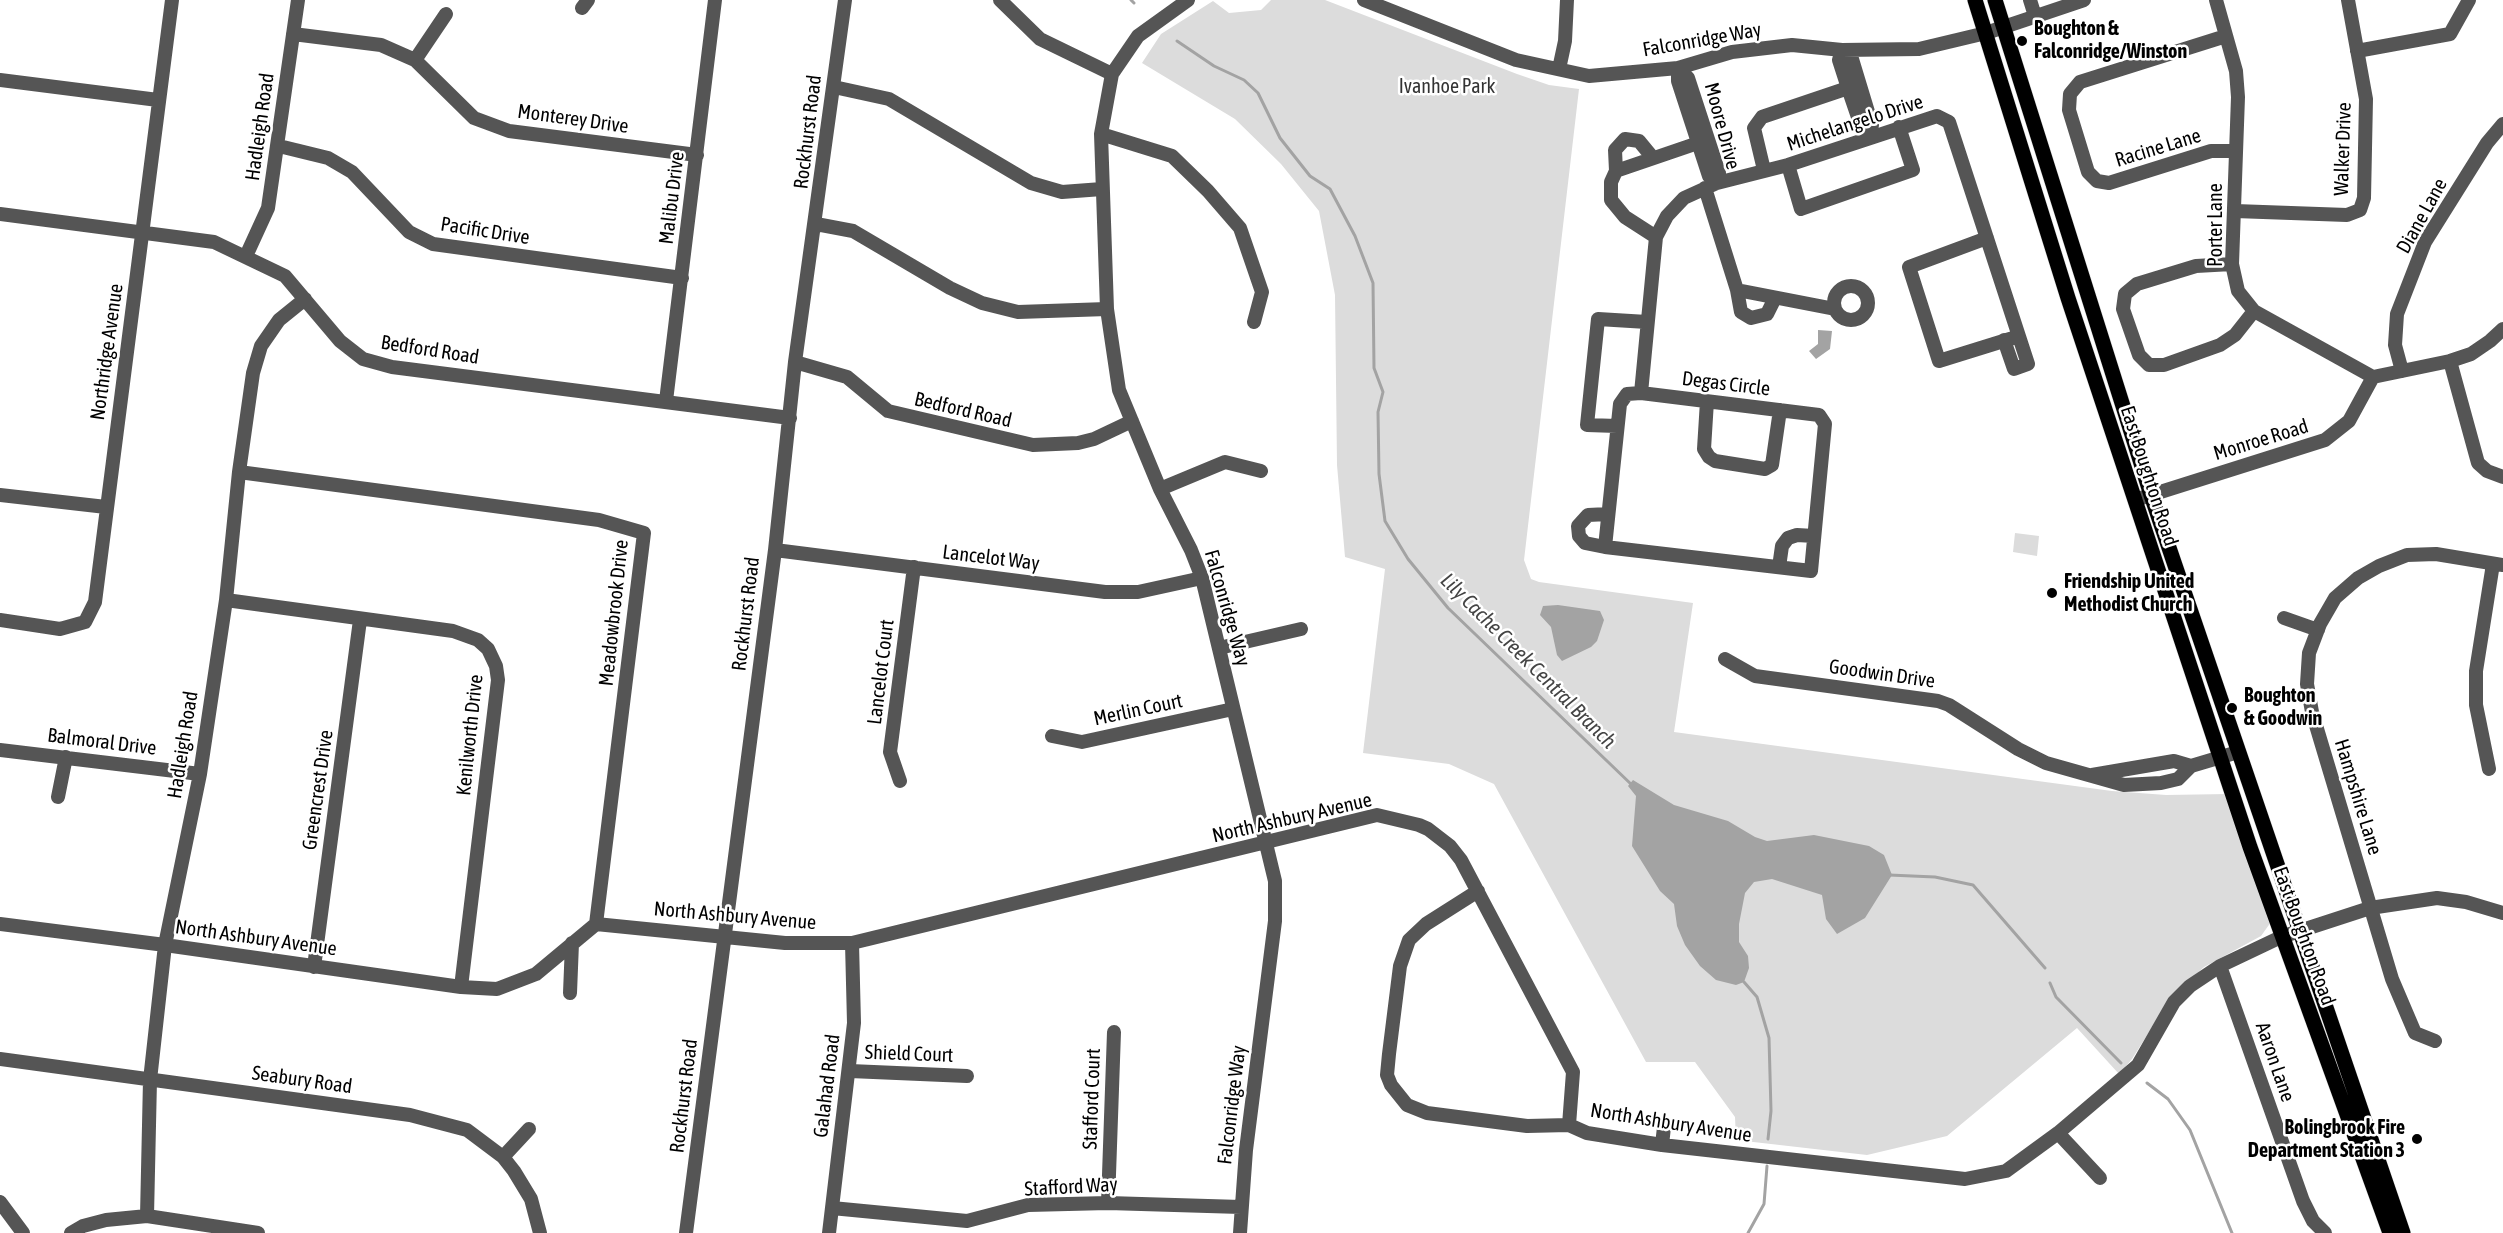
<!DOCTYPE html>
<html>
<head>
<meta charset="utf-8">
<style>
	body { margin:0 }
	canvas { display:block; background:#fff }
</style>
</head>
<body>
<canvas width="2503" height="1233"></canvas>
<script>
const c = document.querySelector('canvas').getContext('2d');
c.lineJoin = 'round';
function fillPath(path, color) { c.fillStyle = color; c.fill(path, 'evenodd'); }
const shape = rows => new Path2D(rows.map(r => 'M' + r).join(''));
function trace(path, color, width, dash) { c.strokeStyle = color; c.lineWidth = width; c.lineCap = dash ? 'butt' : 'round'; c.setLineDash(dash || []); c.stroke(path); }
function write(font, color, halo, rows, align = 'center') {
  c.font = font + ' "Asap Condensed",sans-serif'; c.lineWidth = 5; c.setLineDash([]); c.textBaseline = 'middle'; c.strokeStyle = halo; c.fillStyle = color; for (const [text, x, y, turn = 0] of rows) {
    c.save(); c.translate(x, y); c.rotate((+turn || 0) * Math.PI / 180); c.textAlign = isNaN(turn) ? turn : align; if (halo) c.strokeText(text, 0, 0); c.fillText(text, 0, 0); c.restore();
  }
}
fillPath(shape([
	[1271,0,1325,0,1517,74,1549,85,1579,89,1524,560,1531,579,1539,582,1693,603,1674,732,2112,791,2166,795,2228,794,2271,922,2261,936,2204,967,2171,997,2132,1059,2119,1074,2077,1028,1947,1136,1867,1155,1736,1140,1735,1117,1695,1062,1646,1062,1494,784,1449,764,1363,753,1385,569,1345,557,1337,465,1335,295,1319,211,1281,164,1235,119,1142,63,1161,34,1213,1,1229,13,1261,10],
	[2015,533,2039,536,2037,556,2013,552]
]), '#dcdcdc');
fillPath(shape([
	[1818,330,1832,331,1830,349,1816,359,1809,351,1818,344],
	[1558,605,1600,611,1604,620,1597,641,1591,647,1562,661,1557,655,1551,627,1540,615,1543,606],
	[1633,780,1674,805,1728,821,1755,837,1767,841,1814,835,1869,846,1884,855,1892,875,1865,918,1837,934,1826,919,1822,895,1772,879,1754,882,1745,893,1739,924,1739,942,1748,956,1749,968,1744,982,1736,985,1716,980,1700,966,1685,945,1677,926,1674,904,1660,891,1632,846,1636,796,1628,786]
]), '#a3a3a3');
trace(shape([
	[1131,0,1134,3],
	[1177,41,1214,66,1244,80,1258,93,1280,138,1310,176,1330,189,1355,236,1373,283,1374,368,1383,392,1378,412,1379,474,1385,521,1408,559,1448,608,1633,786],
	[1889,875,1935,877,1973,885,2045,968],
	[1744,982,1757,997,1769,1038,1771,1111,1768,1139],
	[2050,983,2056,997,2121,1063],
	[2147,1083,2168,1099,2190,1130,2232,1233],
	[1748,1233,1764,1204,1767,1166]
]), '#a3a3a3', 3);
const major = shape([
	[1975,0,2068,298,2250,847,2390,1233],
	[1995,0,2151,495,2403,1233]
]);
trace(major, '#dbdbdb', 16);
trace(shape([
	[1000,0,1040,39,1112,74],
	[1188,0,1138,36,1112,74,1101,134,1107,309,1119,390,1160,489,1191,550,1202,578,1275,881,1275,921,1246,1150,1240,1233],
	[1364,0,1516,60,1589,76,1678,68,1732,52,1792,45,1842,50,1919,49,1986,33,2084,0],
	[2030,0,2035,16],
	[2216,0,2236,71,2238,97,2232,264,2238,291,2254,311,2373,377],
	[582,8,588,0],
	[293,34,381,45,415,60,474,118,509,131,697,155],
	[2226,36,2080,82,2070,94,2069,110,2088,172,2097,181,2109,183,2211,151,2236,151],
	[1842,50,1852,59,1872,125,1869,136,1862,129,1848,88,1839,60,1842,50],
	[2357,51,2450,34,2469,0],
	[415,60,446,14],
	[1678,68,1688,78,1719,173,1717,183],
	[1678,68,1678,81,1709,176,1717,183],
	[1559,69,1565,41,1567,0],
	[0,80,158,100],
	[834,87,889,99,1031,183,1062,192,1102,189],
	[1101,134,1172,156,1208,191,1240,228,1262,292,1254,322],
	[279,146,328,158,352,172,409,232,433,244,682,278],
	[1788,165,1801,209,1913,170,1899,127],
	[1764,170,1754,128,1762,117,1848,88],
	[1616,171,1615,150,1625,139,1639,141,1653,158],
	[1705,188,1737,290,1835,309],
	[2235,211,2347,215,2360,210,2364,198,2366,99,2348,0],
	[0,214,214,242,285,276,340,341,363,359,392,367,790,418],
	[816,224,853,231,950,288,982,303,1018,312,1107,309],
	[1656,237,1625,217,1611,200,1611,182,1616,171,1698,143],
	[1987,238,1909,267,1939,361,2013,338],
	[246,256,268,208,298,0],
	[2232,264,2196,266,2137,284,2125,294,2123,309,2139,355,2149,365,2164,365,2220,345,2235,335,2254,311],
	'1834 303a17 17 0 1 1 34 0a17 17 0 1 1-34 0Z',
	[1737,290,1741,312,1751,318,1767,314,1775,298],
	[2450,361,2478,463,2487,471,2503,477],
	[795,362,847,377,888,411,1033,445,1078,443,1094,439,1132,421],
	[2402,371,2395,345,2397,314,2425,242,2487,143,2503,124],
	[1641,393,1656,237,1667,216,1684,198,1717,183,1788,165,1937,116,1949,122,2028,364,2014,369,2004,340],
	[1641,393,1819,415,1825,424,1811,571,1605,547,1620,404,1627,394,1641,393],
	[666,401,715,0],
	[1707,401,1704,449,1709,457,1715,461,1765,469,1772,465,1780,410],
	[1617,426,1587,425,1598,319,1647,322],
	[239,472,599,520,644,533,596,924],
	[1160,489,1225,462,1261,471],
	[0,495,106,507],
	[2135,500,2325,440,2349,421,2373,377,2450,361,2471,354,2490,341,2503,329],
	[1605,547,1585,543,1579,536,1578,526,1588,515,1608,514],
	[775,550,1105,592,1138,592,1202,578],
	[1779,567,1782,546,1788,538,1797,535,1814,536],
	[226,600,453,631,478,640,488,649,496,666,498,680,461,987],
	[2284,618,2318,630],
	[0,620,60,629,85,622,95,602,172,0],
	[1219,648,1301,629],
	[1725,659,1755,676,1938,701,1949,705,2018,749,2046,763,2124,785,2161,783,2178,779,2191,766,2174,761,2092,775],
	[1052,736,1082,742,1233,709],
	[0,750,200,774],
	[2191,766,2238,752],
	[2489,769,2476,705,2476,671,2493,564],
	[900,781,890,752,914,567],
	[58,797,66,757],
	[1478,891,1426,924,1409,940,1400,966,1389,1054,1387,1075,1391,1085,1407,1105,1427,1113,1527,1126,1569,1125],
	[0,924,165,945,461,987,497,989,536,974,596,924,785,943,852,943,1377,815,1419,825,1428,829,1450,846,1461,860,1573,1072,1569,1125,1587,1133,1662,1145,1965,1179,2006,1171,2058,1133,2138,1065,2174,1002,2190,986,2220,966,2281,937,2370,908,2437,898,2466,902,2503,913],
	[2220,966,2303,1201,2313,1221,2325,1233],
	[314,967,360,620],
	[570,993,572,943],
	[2435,1041,2415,1033,2392,979,2312,712,2307,684,2309,653,2320,624,2335,598,2358,578,2379,566,2407,555,2436,554,2503,565],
	[0,1059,410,1115,467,1130,503,1157,514,1171,531,1199,540,1233],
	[850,1071,967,1076],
	[2058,1133,2100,1178],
	[1662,1145,1664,1127],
	[503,1157,529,1129],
	[0,1202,23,1233],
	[1108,1203,1114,1032],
	[832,1208,967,1221,1028,1205,1108,1203,1241,1207],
	[147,1216,150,1080,165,945,200,774,226,600,239,472,253,373,261,346,279,320,305,299],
	[71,1233,83,1226,106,1220,147,1216,258,1233],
	[686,1233,775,550,795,362,845,0],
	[829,1233,854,1023,852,943]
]), '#555', 14);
trace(major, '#000', 15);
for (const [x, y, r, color] of [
	[2022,41,6,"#000"],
	[2052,593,6,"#000"],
	[2232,708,6,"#000"],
	[2417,1139,6,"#000"]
]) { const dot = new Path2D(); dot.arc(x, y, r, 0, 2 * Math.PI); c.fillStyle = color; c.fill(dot); trace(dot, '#fff', 2); }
write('bold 20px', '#000', '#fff', [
	["Boughton &",2034,29],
	["Falconridge/Winston",2034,52],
	["Friendship United",2064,582],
	["Methodist Church",2064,605],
	["Boughton",2244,696],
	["& Goodwin",2244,719],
	["Bolingbrook Fire",2405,1128,"right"],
	["Department Station 3",2405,1151,"right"]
], 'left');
write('20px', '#000', '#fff', [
	["Falconridge Way",1702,40,-10],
	["Monterey Drive",573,119,8],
	["Michelangelo Drive",1855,123,-18],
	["Moore Drive",1722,126,75],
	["Hadleigh Road",260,127,-82],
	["Rockhurst Road",808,132,-83],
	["Racine Lane",2158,148,-17],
	["Walker Drive",2343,149,-88],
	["Malibu Drive",672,198,-83],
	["Diane Lane",2422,216,-61],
	["Porter Lane",2216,225,-90],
	["Pacific Drive",485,231,9],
	["Bedford Road",430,350,9],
	["Northridge Avenue",107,352,-82],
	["Degas Circle",1726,384,7],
	["Bedford Road",963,410,13],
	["Monroe Road",2261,440,-17],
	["East Boughton Road",2149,476,72],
	["Lancelot Way",991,558,7],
	["Falconridge Way",1227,608,74],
	["Meadowbrook Drive",614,613,-84],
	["Rockhurst Road",746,614,-83],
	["Lancelot Court",881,672,-83],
	["Goodwin Drive",1882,674,8],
	["Merlin Court",1138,710,-12],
	["Kenilworth Drive",470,735,-84],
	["Balmoral Drive",102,742,7],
	["Hadleigh Road",183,745,-81],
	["Greencrest Drive",318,790,-82],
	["Hampshire Lane",2358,797,73],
	["North Ashbury Avenue",1292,818,-13],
	["North Ashbury Avenue",735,916,5],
	["East Boughton Road",2304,936,70],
	["North Ashbury Avenue",256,938,8],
	["Shield Court",909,1054,2],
	["Aaron Lane",2275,1062,71],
	["Seabury Road",302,1080,8],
	["Galahad Road",827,1086,-83],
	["Rockhurst Road",684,1096,-83],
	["Stafford Court",1092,1099,-88],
	["Falconridge Way",1232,1105,-83],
	["North Ashbury Avenue",1671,1123,9],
	["Stafford Way",1071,1187,-3]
]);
write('20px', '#333', '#fff', [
	["Ivanhoe Park",1447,87]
]);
write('italic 21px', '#444', '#fff', [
	["Lily Cache Creek Central Branch",1528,661,45]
]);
</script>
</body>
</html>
